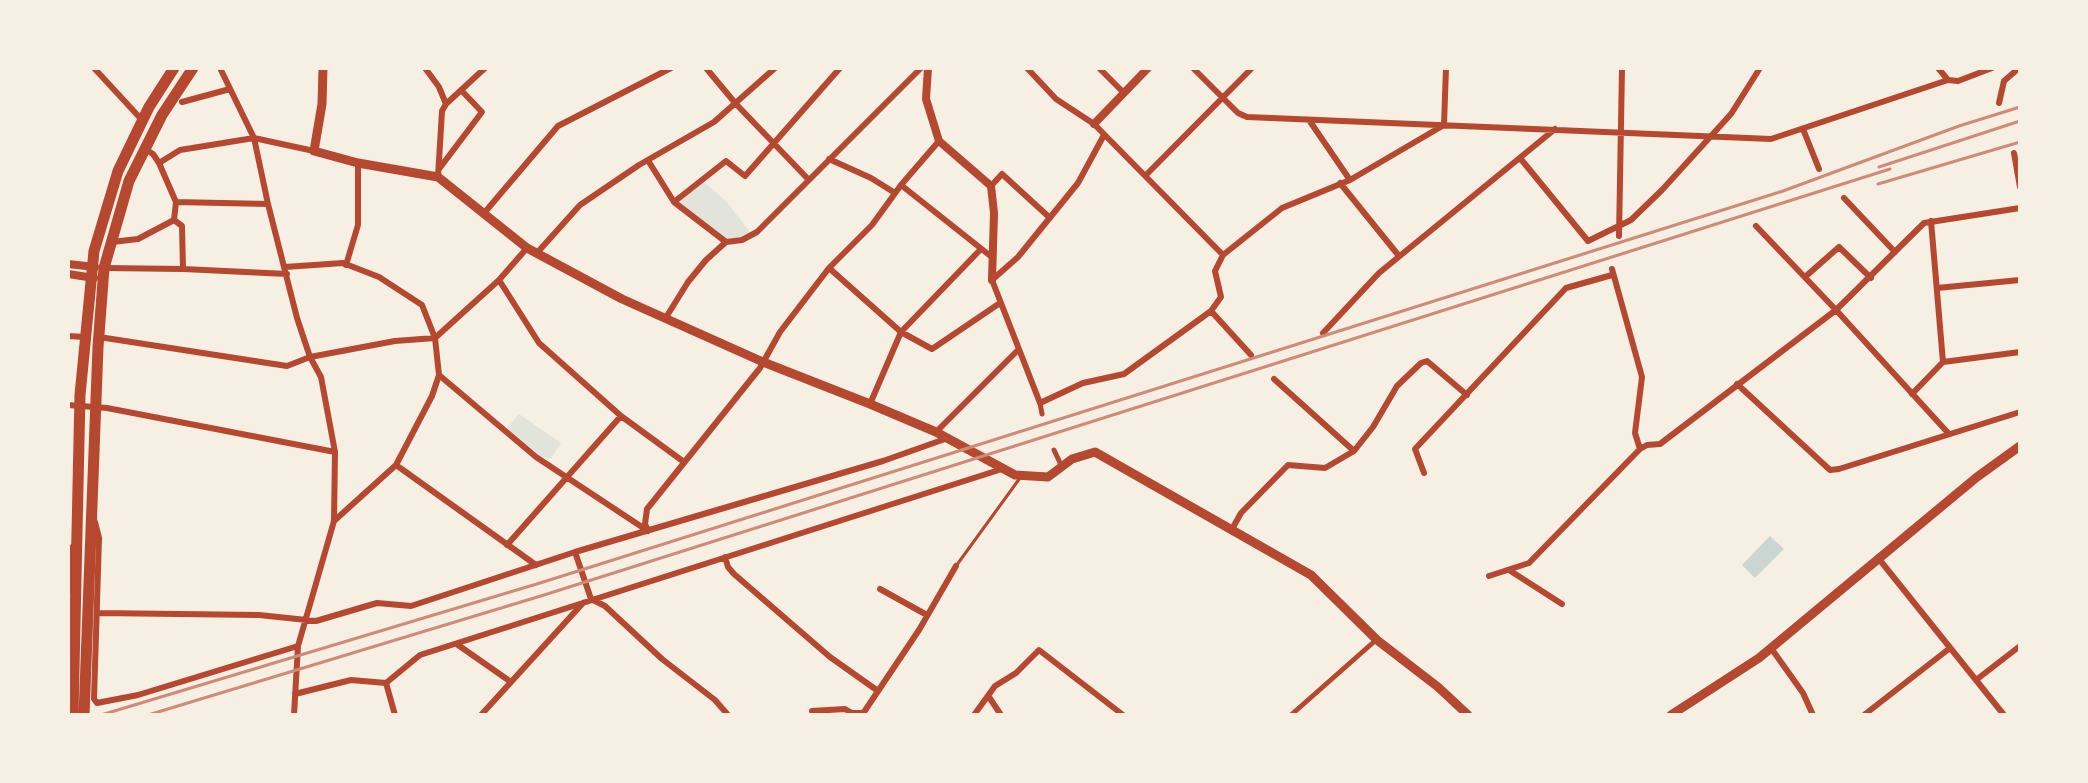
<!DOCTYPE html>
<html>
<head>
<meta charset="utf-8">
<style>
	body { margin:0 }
	#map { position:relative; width:2088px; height:783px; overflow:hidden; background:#f6efe4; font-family:Roboto,sans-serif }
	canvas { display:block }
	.frame { position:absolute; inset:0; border:70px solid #f6efe4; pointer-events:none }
</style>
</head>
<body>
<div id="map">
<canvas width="2088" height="783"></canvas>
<div class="frame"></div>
</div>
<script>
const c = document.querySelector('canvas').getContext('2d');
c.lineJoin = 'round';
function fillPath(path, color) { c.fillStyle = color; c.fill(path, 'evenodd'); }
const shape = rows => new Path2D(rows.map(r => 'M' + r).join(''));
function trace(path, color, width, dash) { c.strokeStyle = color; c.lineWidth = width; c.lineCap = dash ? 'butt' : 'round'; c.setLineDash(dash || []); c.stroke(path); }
fillPath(shape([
	[704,182,726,201,750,232,743,236,725,239,681,203,681,200],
	[519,414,561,443,551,459,541,456,506,429]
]), '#e2e4dc');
fillPath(shape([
	[1770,536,1784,549,1755,578,1742,565]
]), '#c9d6d2');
trace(shape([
	[956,566,1020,478]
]), '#b5482f', 3);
trace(shape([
	[1040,403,1042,414],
	[1054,450,1062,467],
	[1291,715,1376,640]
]), '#b5482f', 5);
trace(shape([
	[94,68,142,120],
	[425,68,439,87,446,104],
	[706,68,736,104,808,179],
	[1027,68,1056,99,1094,124,1223,255],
	[1099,68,1124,93],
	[1193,68,1238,113,1247,117,1771,139,1948,80,1958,81,1992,68],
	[1938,68,1948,80],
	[182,102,230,89],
	[1999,103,2004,81,2019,68],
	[1309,120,1350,180],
	[1803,129,1819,169],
	[1104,135,1078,183,1018,257,992,280,1040,403,1083,383,1124,374,1211,311,1221,297,1215,271,1223,255,1282,208,1350,180,1444,125,1446,68],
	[145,149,153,154,159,163,180,150,254,138,314,151],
	[2014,153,2020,187],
	[1520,158,1588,241,1631,220,1662,190,1731,114,1760,68],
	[829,159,871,178,895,193],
	[649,162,674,202,726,161,745,176,840,68],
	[439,169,482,112,461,90],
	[1146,175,1252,68],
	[438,177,442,111,446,104,485,68],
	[1340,183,1399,256],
	[901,185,993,258],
	[991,186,1002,174,1050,218],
	[1844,198,1895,252],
	[176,202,268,204,254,138,220,68],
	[674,202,726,242],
	[268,204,297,318,310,357,321,377,335,452,334,521,298,646,294,715],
	[485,212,558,126,671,68],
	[174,220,182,226,183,269],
	[1931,221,1943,362],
	[1756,226,1836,310,1949,434],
	[1619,236,1622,68],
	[112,242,138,239,174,220,176,202,159,163],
	[536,254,580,205,639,165,714,122,775,68],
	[346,265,358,225,358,163],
	[104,268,183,269,287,274],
	[829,268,901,332,932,349,1000,303],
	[1612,269,1642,377,1635,433,1640,449],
	[1805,277,1839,247,1871,278],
	[499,280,539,343,621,416,684,462],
	[1937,288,2020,280],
	[1211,311,1251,355],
	[665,319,688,282,706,260,726,242,742,240,757,232,921,68],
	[1323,333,1379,273,1555,129],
	[68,336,85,337],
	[99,337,287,366,310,357,395,341,435,338,422,305,379,277,343,263,285,267],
	[439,375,536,457,648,531],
	[1274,379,1354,451],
	[1737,384,1830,470,1839,469,2020,412],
	[1912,394,1943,362,2020,352],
	[870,404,901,332,980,250],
	[68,405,107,408,335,452],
	[936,432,1018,350],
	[396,465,536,565],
	[1424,473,1415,449,1566,288,1612,275],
	[334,521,396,465,432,396,439,375,435,338,499,280,527,248],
	[95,522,99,538,94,699,97,703,138,695,298,646],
	[648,531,645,524,647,509,760,368,780,332,829,268,872,225,901,185,939,141],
	[1231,531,1241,513,1288,465,1325,468,1354,451,1373,427,1397,386,1421,363,1427,361,1467,395],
	[507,545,621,416],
	[575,552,591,599,605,606,662,659,715,700,728,715],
	[725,557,728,567,734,574,830,657,878,691],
	[1879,559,2004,715],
	[1509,570,1562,604],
	[1489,576,1529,563,1640,449,1647,445,1660,444,1836,310,1924,223,2020,208],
	[880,589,927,615],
	[68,592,69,550,77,543],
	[97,613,259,615,316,621,377,603,411,606,575,552,883,461,945,439],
	[458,645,511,682],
	[1771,648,1803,693,1813,715],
	[1976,680,2020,646],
	[386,683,395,715],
	[295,694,351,680,386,683,420,655,1002,469],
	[989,697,1001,715],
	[812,711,845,709,852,713,863,713],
	[481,715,583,603],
	[862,715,919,630,956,566],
	[974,715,995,686,1016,673,1039,650,1123,715],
	[1864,715,1950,648]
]), '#b5482f', 6);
trace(shape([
	[928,68,926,99,939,141,991,186,994,213,992,280],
	[1094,124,1148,68],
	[68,264,95,267],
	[68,274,94,278]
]), '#b5482f', 8);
trace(shape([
	[323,68,322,104,314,151,358,163,438,177,527,248,622,299,763,362,870,404,936,432,1015,475,1048,477,1072,459,1095,452,1311,575,1377,640,1438,687,1468,715],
	[1671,715,1759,658,1977,477,2020,446]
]), '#b5482f', 9);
trace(shape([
	[73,715,80,395,94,251,118,171,149,107,174,68],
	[84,715,98,347,104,268,129,181,162,115,193,68]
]), '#b5482f', 11);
trace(shape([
	[1879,167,2020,121],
	[1878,184,2020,142],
	[101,715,540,583,1783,191,1959,126,2020,107],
	[148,715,544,595,1890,169]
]), '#cf8b77', 3);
</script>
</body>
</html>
